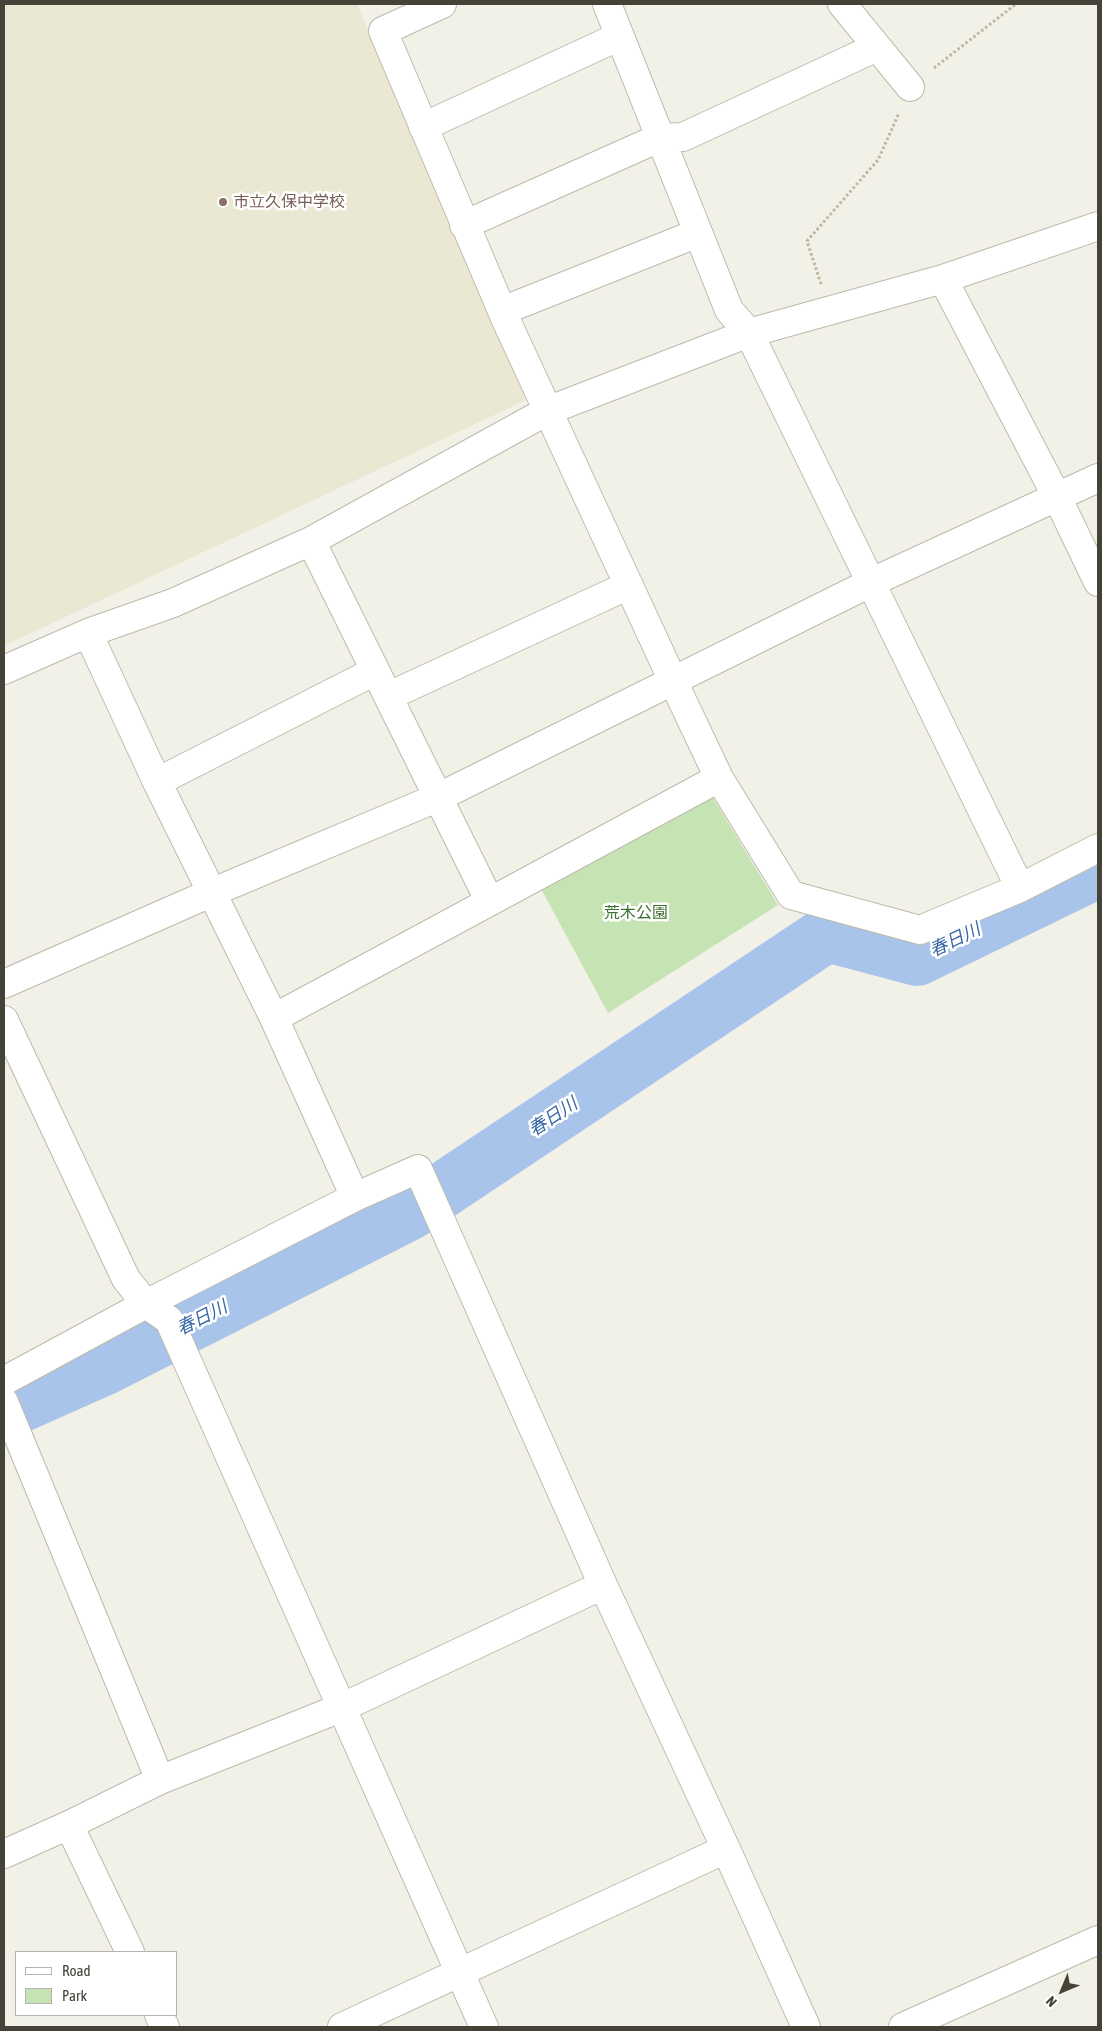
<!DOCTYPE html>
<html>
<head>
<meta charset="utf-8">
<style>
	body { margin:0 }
	#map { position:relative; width:1102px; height:2031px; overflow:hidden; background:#f2f1e8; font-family:"Asap Condensed",sans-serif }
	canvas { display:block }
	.frame { position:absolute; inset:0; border:5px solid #454237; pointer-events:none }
	.legend { position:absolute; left:15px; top:1951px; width:162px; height:65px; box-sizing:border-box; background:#fff; border:1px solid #b5b3af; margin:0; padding:6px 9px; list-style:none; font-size:15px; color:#454237 }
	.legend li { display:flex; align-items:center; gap:10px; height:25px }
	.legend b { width:25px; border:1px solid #b5b3af }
	.north { position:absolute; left:1037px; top:1966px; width:50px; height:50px; -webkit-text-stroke:4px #fff; paint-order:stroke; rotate:225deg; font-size:14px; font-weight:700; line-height:20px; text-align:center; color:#454237 }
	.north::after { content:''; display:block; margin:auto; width:18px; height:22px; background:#454237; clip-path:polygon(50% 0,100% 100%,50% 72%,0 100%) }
</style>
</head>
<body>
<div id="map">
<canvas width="1102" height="2031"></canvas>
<div class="frame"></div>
<ul class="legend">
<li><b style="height:6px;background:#fff"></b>Road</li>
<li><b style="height:14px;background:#c6e3b4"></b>Park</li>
</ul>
<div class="north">N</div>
</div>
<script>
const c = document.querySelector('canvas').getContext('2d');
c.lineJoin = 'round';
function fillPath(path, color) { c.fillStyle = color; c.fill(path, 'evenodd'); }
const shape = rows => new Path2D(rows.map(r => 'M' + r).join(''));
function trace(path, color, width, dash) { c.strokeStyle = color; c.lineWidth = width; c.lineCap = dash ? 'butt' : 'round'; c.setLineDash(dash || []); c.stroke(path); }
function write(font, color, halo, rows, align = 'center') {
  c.font = font + ' "Asap Condensed","Noto Sans JP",sans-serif'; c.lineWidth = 5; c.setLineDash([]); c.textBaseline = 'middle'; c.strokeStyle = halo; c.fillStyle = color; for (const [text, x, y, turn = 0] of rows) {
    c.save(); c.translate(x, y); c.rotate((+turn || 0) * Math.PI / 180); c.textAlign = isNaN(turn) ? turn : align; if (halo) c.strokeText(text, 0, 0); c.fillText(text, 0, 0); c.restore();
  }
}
fillPath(shape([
	[4,4,357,4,526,400,4,646]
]), '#eae7d3');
fillPath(shape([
	[710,793,778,905,608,1013,539,885]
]), '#c6e3b4');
trace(shape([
	[4,1412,103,1368,410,1212,827,934,917,958,1098,870]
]), '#a9c4ea', 56);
const street = shape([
	[442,4,383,31,505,318,673,681,719,778,791,895,920,930,1020,888,1098,848],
	[607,4,729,310,749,333,1020,888],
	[842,4,910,87],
	[423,127,620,36],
	[464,225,659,138,683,137,877,47],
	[943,279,1057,497,1098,582],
	[502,311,698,233],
	[311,541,489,900],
	[88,633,157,782,274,1018,355,1197],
	[4,670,88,633,173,603,311,541,547,411,749,333,943,279,1098,226],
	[389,696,629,585],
	[157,782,375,671],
	[4,984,213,892,439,797,872,582,1098,478],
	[274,1018,719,778],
	[4,1020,126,1279,146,1304,169,1320,484,2027],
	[4,1381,146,1304,355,1197,418,1169,603,1585,726,1849,806,2027],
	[4,1402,160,1780],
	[69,1825,130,1952],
	[4,1854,69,1825,160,1780,343,1707,603,1585],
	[159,2015,165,2027],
	[342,2027,726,1849],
	[903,2027,1098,1940]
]);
trace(street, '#bdbaab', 30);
trace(shape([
	[934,68,1016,4],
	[821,284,807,241,878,160,899,113]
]), '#bdb79e', 3, [2.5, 2.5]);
trace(street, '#fff', 28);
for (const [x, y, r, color] of [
	[223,202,5,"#8d6e63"]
]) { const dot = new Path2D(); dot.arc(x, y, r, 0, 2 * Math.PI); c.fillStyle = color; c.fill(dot); trace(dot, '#fff', 2); }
write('16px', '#785e54', '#fff', [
	["市立久保中学校",233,202]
], 'left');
write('16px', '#3d7130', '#fff', [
	["荒木公園",636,913]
]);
write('italic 18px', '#3a67a7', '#fff', [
	["春日川",955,940,-26],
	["春日川",553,1117,-34],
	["春日川",202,1318,-27]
]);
</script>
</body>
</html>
